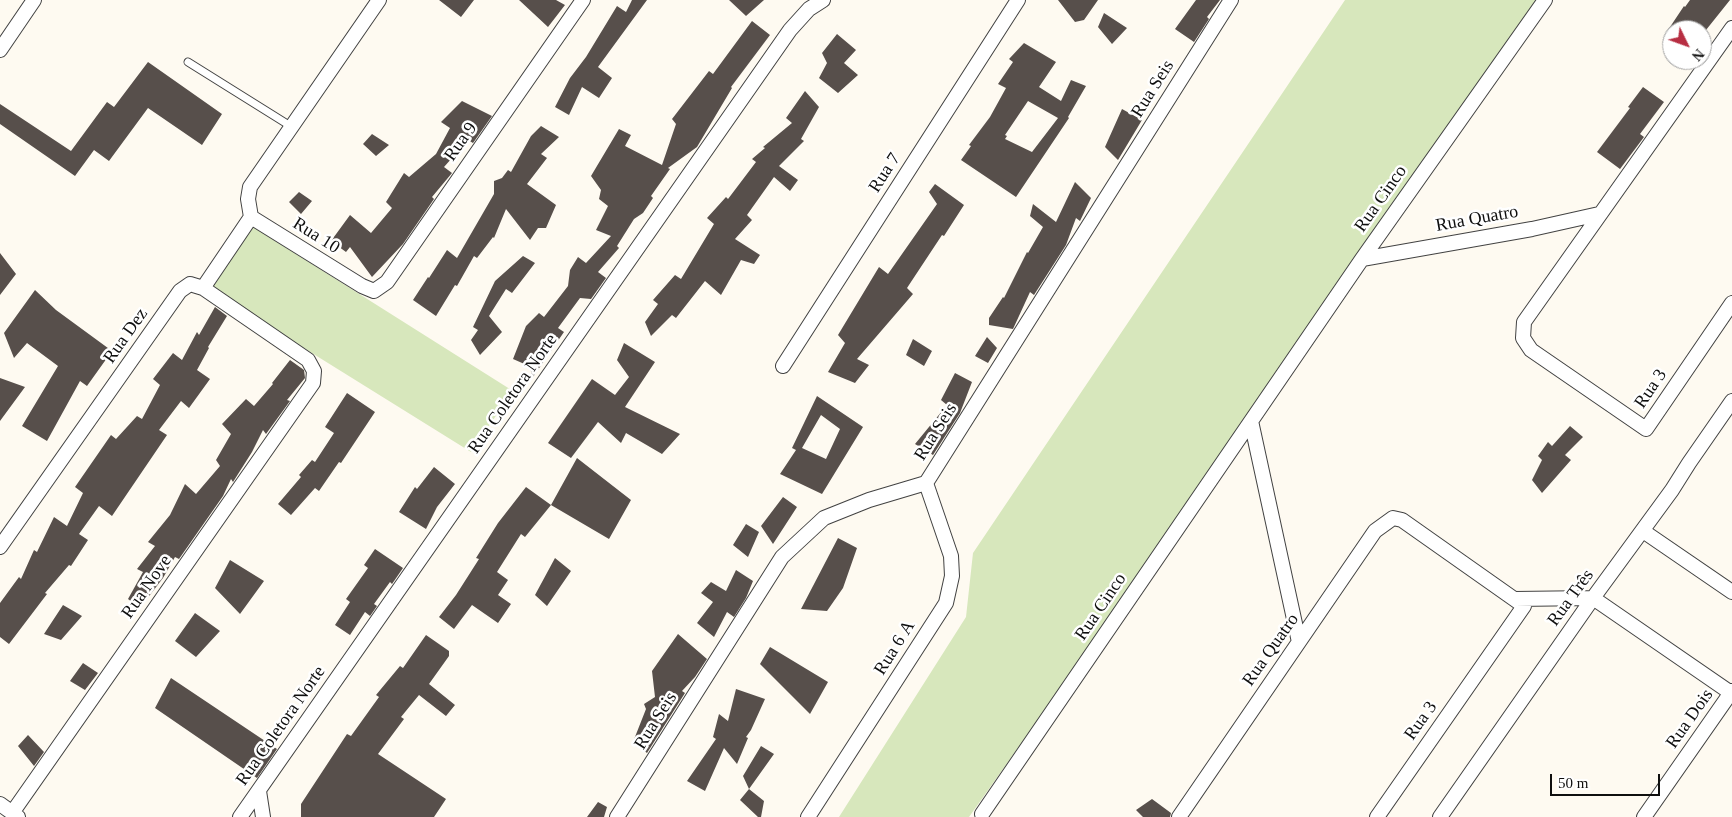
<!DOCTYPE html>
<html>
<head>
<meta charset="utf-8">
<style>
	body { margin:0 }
	#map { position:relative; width:1732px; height:817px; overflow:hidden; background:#fefaf1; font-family:"Times New Roman",serif }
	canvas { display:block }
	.north { position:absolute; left:1662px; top:20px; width:50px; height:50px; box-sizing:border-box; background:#fff; border:1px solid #9f9f9f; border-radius:50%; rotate:132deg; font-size:14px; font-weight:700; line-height:20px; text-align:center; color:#0f0f0f }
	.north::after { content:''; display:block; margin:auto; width:18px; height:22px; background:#b72e42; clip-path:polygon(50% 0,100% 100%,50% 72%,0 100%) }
	.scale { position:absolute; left:1550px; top:774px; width:110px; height:22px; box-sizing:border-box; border:2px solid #0f0f0f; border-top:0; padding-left:6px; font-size:15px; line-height:18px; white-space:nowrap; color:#0f0f0f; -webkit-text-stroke:4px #fff; paint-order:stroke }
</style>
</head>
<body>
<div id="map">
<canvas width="1732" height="817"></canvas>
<div class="north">N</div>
<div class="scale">50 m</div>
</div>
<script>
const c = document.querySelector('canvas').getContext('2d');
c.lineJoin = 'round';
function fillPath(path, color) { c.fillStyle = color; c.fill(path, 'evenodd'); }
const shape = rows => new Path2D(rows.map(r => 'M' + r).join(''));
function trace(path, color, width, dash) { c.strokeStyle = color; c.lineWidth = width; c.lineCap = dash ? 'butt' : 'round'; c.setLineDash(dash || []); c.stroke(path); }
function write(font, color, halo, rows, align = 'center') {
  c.font = font + ' "Times New Roman",serif'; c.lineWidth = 5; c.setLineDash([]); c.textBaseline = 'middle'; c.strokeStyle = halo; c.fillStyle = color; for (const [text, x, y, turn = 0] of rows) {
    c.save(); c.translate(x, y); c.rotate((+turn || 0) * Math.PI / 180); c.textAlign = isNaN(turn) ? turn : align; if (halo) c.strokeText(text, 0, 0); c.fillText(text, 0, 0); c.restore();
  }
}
fillPath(shape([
	[1345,0,1548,0,969,817,839,817,966,617,973,553],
	[250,225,513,391,471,452,209,289]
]), '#d7e7bc');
fillPath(shape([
	[439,0,474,0,461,17],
	[519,0,556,0,565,5,548,27],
	[632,0,647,0,598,67,612,78,599,98,582,87,569,115,555,107,570,78,586,57,617,6,626,12],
	[729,0,764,0,746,16],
	[1058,0,1098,0,1084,20,1075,22],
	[1196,0,1220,0,1207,17,1209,19,1194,42,1175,29],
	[1690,0,1730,0,1706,30,1668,30,1684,6,1685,7],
	[1104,13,1127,28,1112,44,1098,27],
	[752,21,770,35,731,87,732,88,697,147,668,168,670,169,651,196,653,198,643,213,634,219,617,246,619,248,598,272,606,278,591,299,580,298,558,328,564,332,533,377,529,366,513,359,526,326,539,313,544,317,568,286,570,270,578,257,586,263,611,236,596,230,608,206,599,199,601,190,591,176,619,129,631,135,625,146,662,165,676,124,672,119,709,71,713,74],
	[837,34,856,50,844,63,858,75,838,93,819,78,827,63,822,53],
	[1024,43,1056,62,1039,87,1061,101,1071,80,1086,86,1068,117,1069,118,1016,197,961,160,971,146,969,145,990,117,1006,88,998,84,1013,62,1009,59],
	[1028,101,1058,118,1032,152,1005,139,1007,136,1005,135],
	[148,62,222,114,202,145,148,108,109,161,94,150,75,176,0,124,0,104,71,151,107,102,114,107],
	[1643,87,1664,102,1640,134,1644,137,1620,169,1597,152,1630,108,1628,107],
	[805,91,819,107,801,139,804,141,779,166,798,180,790,191,774,177,747,215,752,220,735,239,760,255,754,264,741,260,721,295,705,281,676,318,672,315,651,336,645,322,658,304,653,300,675,275,681,279,714,224,707,218,726,197,728,199,756,162,752,159,765,148,763,147,792,123,786,118],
	[462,101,492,116,473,143,468,140,444,167,452,173,432,197,434,199,403,244,372,277,350,247,346,252,331,241,350,215,371,233,392,208,386,202,404,173,409,177,436,154,450,128,441,122],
	[1122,109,1142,120,1118,160,1105,147],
	[541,126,559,137,541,154,547,158,527,184,556,205,546,228,538,228,530,240,506,209,494,238,493,237,477,258,474,256,457,286,455,285,436,316,413,300,428,277,429,278,447,250,457,258,494,194,494,181,502,178,508,170,511,172,531,136],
	[372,134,389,145,376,156,363,144],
	[1075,182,1091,198,1080,221,1076,218,1066,245,1034,295,1030,292,1013,329,989,325,989,318,1003,297,1004,298,1027,252,1028,253,1043,227,1030,216,1033,204,1056,222],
	[935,184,964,205,944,236,942,235,907,288,913,294,857,359,869,365,855,383,828,372,845,343,838,335,879,267,888,274,937,204,929,192],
	[299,192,312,201,301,214,289,202],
	[0,253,16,274,0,295],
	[523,256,535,263,512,293,506,289,489,316,502,332,480,355,471,340,478,330,473,327,495,281],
	[35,290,56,310,112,351,87,386,80,381,47,441,22,426,58,366,27,343,14,358,4,333],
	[215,307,227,316,208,347,209,348,197,370,210,379,189,408,181,401,159,430,167,435,112,516,99,506,79,534,88,540,71,566,69,565,45,593,47,594,9,644,0,637,0,603,19,577,21,579,34,550,37,552,54,517,67,526,83,493,75,487,111,435,116,439,137,416,142,419,160,385,153,379,173,353,182,360,197,332,199,335],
	[987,337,997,348,988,363,975,356],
	[913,339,932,351,924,366,906,355],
	[624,343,655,362,625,407,680,434,662,454,626,433,621,443,598,422,571,458,548,443,592,379,615,395,629,377,617,360],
	[290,360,304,370,305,378,287,400,290,401,266,434,263,430,252,452,233,482,231,479,223,496,179,559,175,557,163,578,140,608,128,599,143,572,137,569,155,546,148,542,170,515,185,484,196,494,220,466,216,460,231,434,222,424,246,399,254,406,273,384,272,383],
	[955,373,972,382,960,413,933,455,915,444,947,405,941,400],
	[0,378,25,387,0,421],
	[347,393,375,412,341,463,339,462,319,491,315,488,291,515,278,504,301,477,299,475,312,460,315,462,334,433,325,427],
	[817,396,863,427,822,494,780,474,796,450,792,448],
	[821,415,840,429,826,459,802,448],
	[1570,426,1583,437,1565,455,1571,460,1542,493,1532,480,1542,460,1538,456,1548,442,1552,446],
	[577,458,631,500,609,539,551,505],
	[434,467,455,484,437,507,426,529,399,512,415,487,417,489],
	[526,487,551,505,525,537,521,534,497,572,508,580,498,595,511,604,498,623,472,605,454,629,439,617,456,595,479,559,476,558,498,523],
	[783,497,797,507,773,544,761,526],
	[746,524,759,532,748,557,733,545],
	[838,538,857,548,843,588,827,611,801,609],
	[375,549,403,568,392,584,390,582,374,604,377,606,370,616,365,612,350,635,335,625,350,602,346,599,368,568,364,565],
	[555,558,571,571,547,606,535,595],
	[230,560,264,581,240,614,215,588],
	[736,570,753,581,746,598,734,617,727,612,714,637,697,623,713,602,701,593,711,582,726,591],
	[63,605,82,616,61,640,44,634],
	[195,613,220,631,196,657,175,641],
	[678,634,707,659,695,677,682,691,685,693,647,753,633,742,646,709,644,704,655,697,652,671],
	[426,635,449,651,449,656,429,684,455,705,446,716,419,695,401,717,404,719,378,754,446,799,434,817,301,817,301,804,347,734,351,736,379,697,376,695,400,666,403,668],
	[770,647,828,682,810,714,760,664],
	[83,663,98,673,85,690,70,681],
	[171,678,277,749,257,778,155,708],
	[736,689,765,699,751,730,746,737,748,738,737,764,724,748,705,791,687,781,716,739,713,737,719,714,728,721],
	[28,735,44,752,34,766,18,746],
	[761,746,774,754,749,789,743,776],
	[749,789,764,801,761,817,758,817,740,800],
	[1152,799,1171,813,1170,817,1143,817,1136,810],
	[598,802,607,807,604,817,587,817]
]), '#574f4b');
const lane = shape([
	[188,62,292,127]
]);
const street = shape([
	[1732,28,1524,322,1523,338,1531,350,1646,429,1732,303],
	[0,50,34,0],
	[251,217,362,286,374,291,387,282,583,0],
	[251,217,248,199,250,187,379,0],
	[1362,259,1532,229,1599,214],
	[203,288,251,217],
	[783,366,1018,0],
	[1251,421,1299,642],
	[1643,531,1732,592],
	[0,547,180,291,190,284,203,288,308,360,314,371,313,383,12,813],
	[1515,599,1593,598,1731,693],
	[259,791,263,817],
	[0,804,18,817],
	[982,814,1362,259,1545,0],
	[240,817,790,30,809,9,823,0],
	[617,817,782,557,824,518,869,500,926,483,1231,0],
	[808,817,946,603,952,576,951,556,926,483],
	[1179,817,1375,531,1393,518,1402,520,1524,606,1377,817],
	[1440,817,1593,598,1672,490,1689,463,1732,401],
	[1644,817,1732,691]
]);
trace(lane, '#424242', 9);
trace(street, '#424242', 16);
trace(lane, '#fff', 7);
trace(street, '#fff', 14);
write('18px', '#0f0f0f', '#fff', [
	["Rua Seis",1153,89,-58],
	["Rua 9",461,142,-55],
	["Rua 7",885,173,-57],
	["Rua Cinco",1381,199,-55],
	["Rua Quatro",1477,219,-10],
	["Rua 10",316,236,32],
	["Rua Dez",126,336,-55],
	["Rua 3",1651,389,-56],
	["Rua Coletora Norte",513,394,-55],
	["Rua Seis",936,432,-58],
	["Rua Nove",147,587,-55],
	["Rua Três",1571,598,-54],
	["Rua Cinco",1101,607,-56],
	["Rua 6 A",895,648,-58],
	["Rua Quatro",1271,650,-55],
	["Rua Dois",1690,719,-55],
	["Rua Seis",656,721,-58],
	["Rua 3",1421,721,-55],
	["Rua Coletora Norte",281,726,-55]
]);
</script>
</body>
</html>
